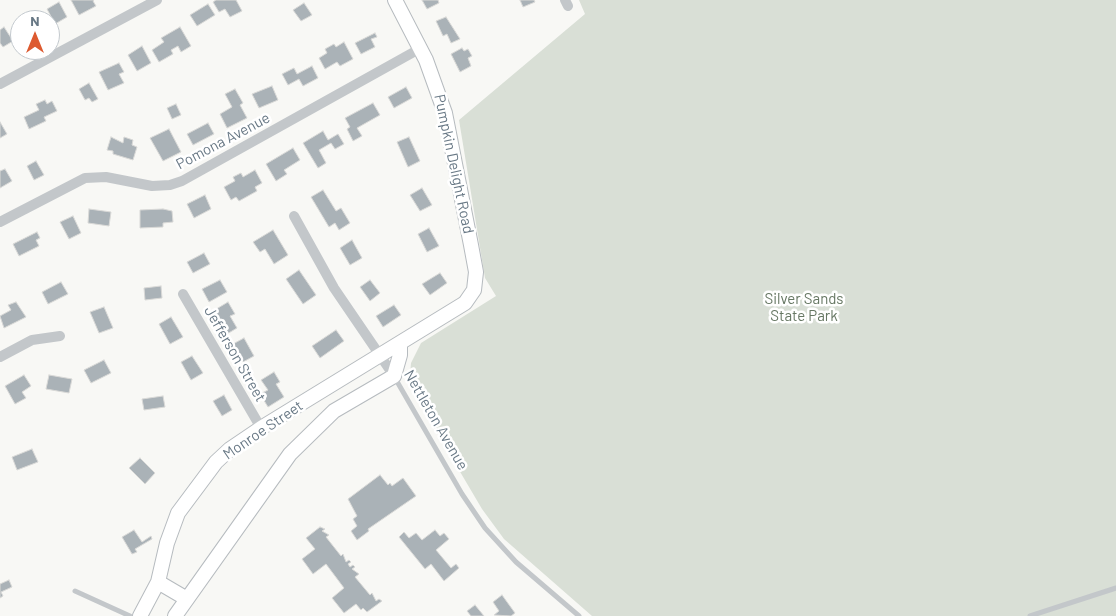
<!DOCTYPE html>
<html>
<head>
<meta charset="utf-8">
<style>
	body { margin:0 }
	#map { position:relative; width:1116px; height:616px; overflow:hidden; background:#f8f8f5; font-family:Barlow,sans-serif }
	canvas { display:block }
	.north { position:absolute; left:10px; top:10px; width:50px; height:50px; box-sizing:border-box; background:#fff; border:1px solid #c3c9ce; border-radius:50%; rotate:0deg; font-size:14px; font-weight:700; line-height:20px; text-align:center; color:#687885 }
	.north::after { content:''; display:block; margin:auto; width:18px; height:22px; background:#dd5a30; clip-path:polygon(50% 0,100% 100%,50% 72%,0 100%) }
</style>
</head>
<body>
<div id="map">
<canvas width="1116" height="616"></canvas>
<div class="north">N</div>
</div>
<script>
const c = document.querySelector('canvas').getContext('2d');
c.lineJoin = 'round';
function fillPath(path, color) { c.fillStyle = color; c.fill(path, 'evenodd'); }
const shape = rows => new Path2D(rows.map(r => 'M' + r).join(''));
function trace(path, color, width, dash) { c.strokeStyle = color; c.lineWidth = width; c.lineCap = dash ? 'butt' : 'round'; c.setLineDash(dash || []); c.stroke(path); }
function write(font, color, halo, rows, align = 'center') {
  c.font = font + ' Barlow,sans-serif'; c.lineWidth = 5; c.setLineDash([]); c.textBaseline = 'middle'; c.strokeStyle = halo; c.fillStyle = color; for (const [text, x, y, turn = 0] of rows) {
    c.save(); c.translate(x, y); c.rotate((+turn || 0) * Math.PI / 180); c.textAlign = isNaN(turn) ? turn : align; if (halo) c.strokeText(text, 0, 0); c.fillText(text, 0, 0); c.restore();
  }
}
fillPath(shape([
	[579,0,1116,0,1116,616,592,616,504,539,482,509,416,397,410,375,411,363,421,343,496,296,485,278,459,120,585,14]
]), '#d9dfd6');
const building = shape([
	[71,0,94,0,93,1,96,6,79,15,71,0],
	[216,0,236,0,242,11,230,17,225,9,219,12,213,2,216,0],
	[422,0,438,0,439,3,427,9,422,0],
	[520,0,534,0,535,2,523,7,520,0],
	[59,2,67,17,55,24,47,9,59,2],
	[304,3,312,15,301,21,293,10,304,3],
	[208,4,215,15,197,26,190,15,208,4],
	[446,17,460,39,451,43,447,34,443,36,436,21,446,17],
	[4,27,13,41,3,47,0,43,0,30,4,27],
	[180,27,191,46,181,52,178,46,171,50,173,54,159,62,152,50,164,42,161,38,180,27],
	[375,33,377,37,371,39,375,47,361,54,355,43,375,33],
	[344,42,353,59,340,66,337,62,325,69,319,58,327,53,325,49,334,44,336,47,344,42],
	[142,46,151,63,137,71,128,55,142,46],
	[462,48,464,51,468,49,472,56,468,58,471,66,460,72,451,54,462,48],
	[119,63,124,72,119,74,124,83,108,90,99,72,119,63],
	[312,66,318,78,303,86,299,79,288,85,282,74,294,68,297,74,312,66],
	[89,83,98,99,92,102,89,98,85,100,79,89,89,83],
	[272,86,278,100,259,108,252,94,272,86],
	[406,87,412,98,394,108,388,97,406,87],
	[235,89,243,103,240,105,247,118,227,128,220,114,232,107,225,94,235,89],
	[45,100,47,104,52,101,57,111,44,117,46,121,29,129,24,117,39,110,36,104,45,100],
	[373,103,380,115,357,128,362,136,353,141,347,129,350,127,345,118,373,103],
	[176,104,181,115,172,119,167,108,176,104],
	[0,122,7,134,0,138,0,122],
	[208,123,214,134,193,145,187,134,208,123],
	[169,129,181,152,163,161,150,138,169,129],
	[323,131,328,140,338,134,344,144,335,149,331,143,319,150,326,163,318,168,303,143,323,131],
	[111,137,123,143,124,137,133,140,132,145,137,147,133,160,113,154,113,151,107,150,111,137],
	[409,137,420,161,408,167,397,142,409,137],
	[293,148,300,160,284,170,287,174,276,181,266,164,293,148],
	[36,161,44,175,34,180,27,166,36,161],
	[5,169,12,181,0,188,0,171,5,169],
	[255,170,262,183,255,187,257,191,239,201,236,197,231,200,224,187,235,181,233,177,241,173,243,177,255,170],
	[422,188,432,205,420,211,410,195,422,188],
	[323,190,336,211,341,208,350,223,339,230,335,223,329,227,311,197,323,190],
	[205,195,211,209,194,218,187,204,205,195],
	[89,209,111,212,109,226,88,223,89,209],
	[163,209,172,211,173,222,163,223,163,227,140,228,140,210,163,209],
	[73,216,81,233,69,239,60,222,73,216],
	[429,228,439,246,427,252,418,234,429,228],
	[273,230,288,255,274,264,265,249,260,252,253,242,273,230],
	[37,232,40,238,36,240,39,246,19,256,13,244,37,232],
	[352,240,362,258,350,265,340,248,352,240],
	[204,253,210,264,193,273,187,262,204,253],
	[299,270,316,295,303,304,286,279,299,270],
	[440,273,447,283,430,295,422,284,440,273],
	[220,280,227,292,209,302,202,289,220,280],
	[370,280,380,293,370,301,360,287,370,280],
	[61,282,68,294,48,304,42,292,61,282],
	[161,286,162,298,145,300,144,288,161,286],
	[16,302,26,317,4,328,0,316,11,310,8,305,16,302],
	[228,302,235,314,230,316,237,328,227,334,213,311,228,302],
	[394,305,401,315,383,327,376,316,394,305],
	[104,307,113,328,99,333,90,312,104,307],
	[171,317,183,337,170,344,159,324,171,317],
	[336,330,344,341,320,358,312,346,336,330],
	[244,338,254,356,243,362,233,344,244,338],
	[192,356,203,373,191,380,181,362,192,356],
	[104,360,111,373,91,383,84,370,104,360],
	[274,372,280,382,276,384,284,397,268,407,260,394,268,390,261,380,274,372],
	[24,375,31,386,22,392,26,398,15,404,5,386,24,375],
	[49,375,72,379,69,393,46,389,49,375],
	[224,395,232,410,222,416,213,401,224,395],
	[163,396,165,407,144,410,142,399,163,396],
	[32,449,38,462,17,470,12,457,32,449],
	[140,458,155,473,145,484,129,468,140,458],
	[380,475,388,485,390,483,392,486,403,478,416,496,368,529,369,531,357,540,351,531,357,526,353,519,357,516,348,499,380,475],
	[320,527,325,529,322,531,329,535,326,537,341,556,343,554,346,562,349,560,351,562,348,564,350,567,353,565,355,567,352,569,359,574,355,577,370,595,372,593,376,601,379,599,382,601,367,612,363,608,361,610,356,604,344,613,332,598,344,588,326,564,313,574,302,559,315,549,306,538,320,527],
	[134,530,142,542,151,536,152,539,135,549,137,552,132,554,122,537,134,530],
	[435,530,440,536,444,533,449,539,436,550,451,568,456,564,459,568,444,581,431,564,425,569,399,537,404,532,409,538,416,533,422,540,435,530],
	[9,580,12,587,1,592,3,596,0,598,0,584,9,580],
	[502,595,515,613,511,616,494,615,499,611,493,602,502,595],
	[475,605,484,616,471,616,467,611,475,605]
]);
fillPath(building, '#aab2b7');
trace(building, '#d9d9d7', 1);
const secondary = shape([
	[158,582,187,599],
	[140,616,158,582,167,543,178,513,216,462,230,449,261,428,465,303,474,290,476,272,471,245,445,113,426,60,395,0],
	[175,616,290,454,334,411,394,376,400,355,400,344]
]);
trace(secondary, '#b6bbbf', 16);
trace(shape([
	[395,378,462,494,485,528,516,562,579,616],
	[75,591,130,616],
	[1030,616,1116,588]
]), '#c3c7ca', 5);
trace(shape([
	[565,0,568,6],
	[0,84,157,0],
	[294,216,334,288,394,376],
	[0,222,85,178,106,177,152,186,170,185,182,181,421,48],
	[183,294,261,428],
	[0,357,32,340,60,336]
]), '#c3c7ca', 10);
trace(secondary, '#fff', 14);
write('15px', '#687885', '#fff', [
	["Pomona Avenue",223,141,-28],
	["Pumpkin Delight Road",454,164,78],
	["Jefferson Street",235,354,60],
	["Nettleton Avenue",436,420,60],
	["Monroe Street",263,430,-34]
]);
write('15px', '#667763', '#fff', [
	["Silver Sands",804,299],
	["State Park",804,316]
]);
</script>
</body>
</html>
